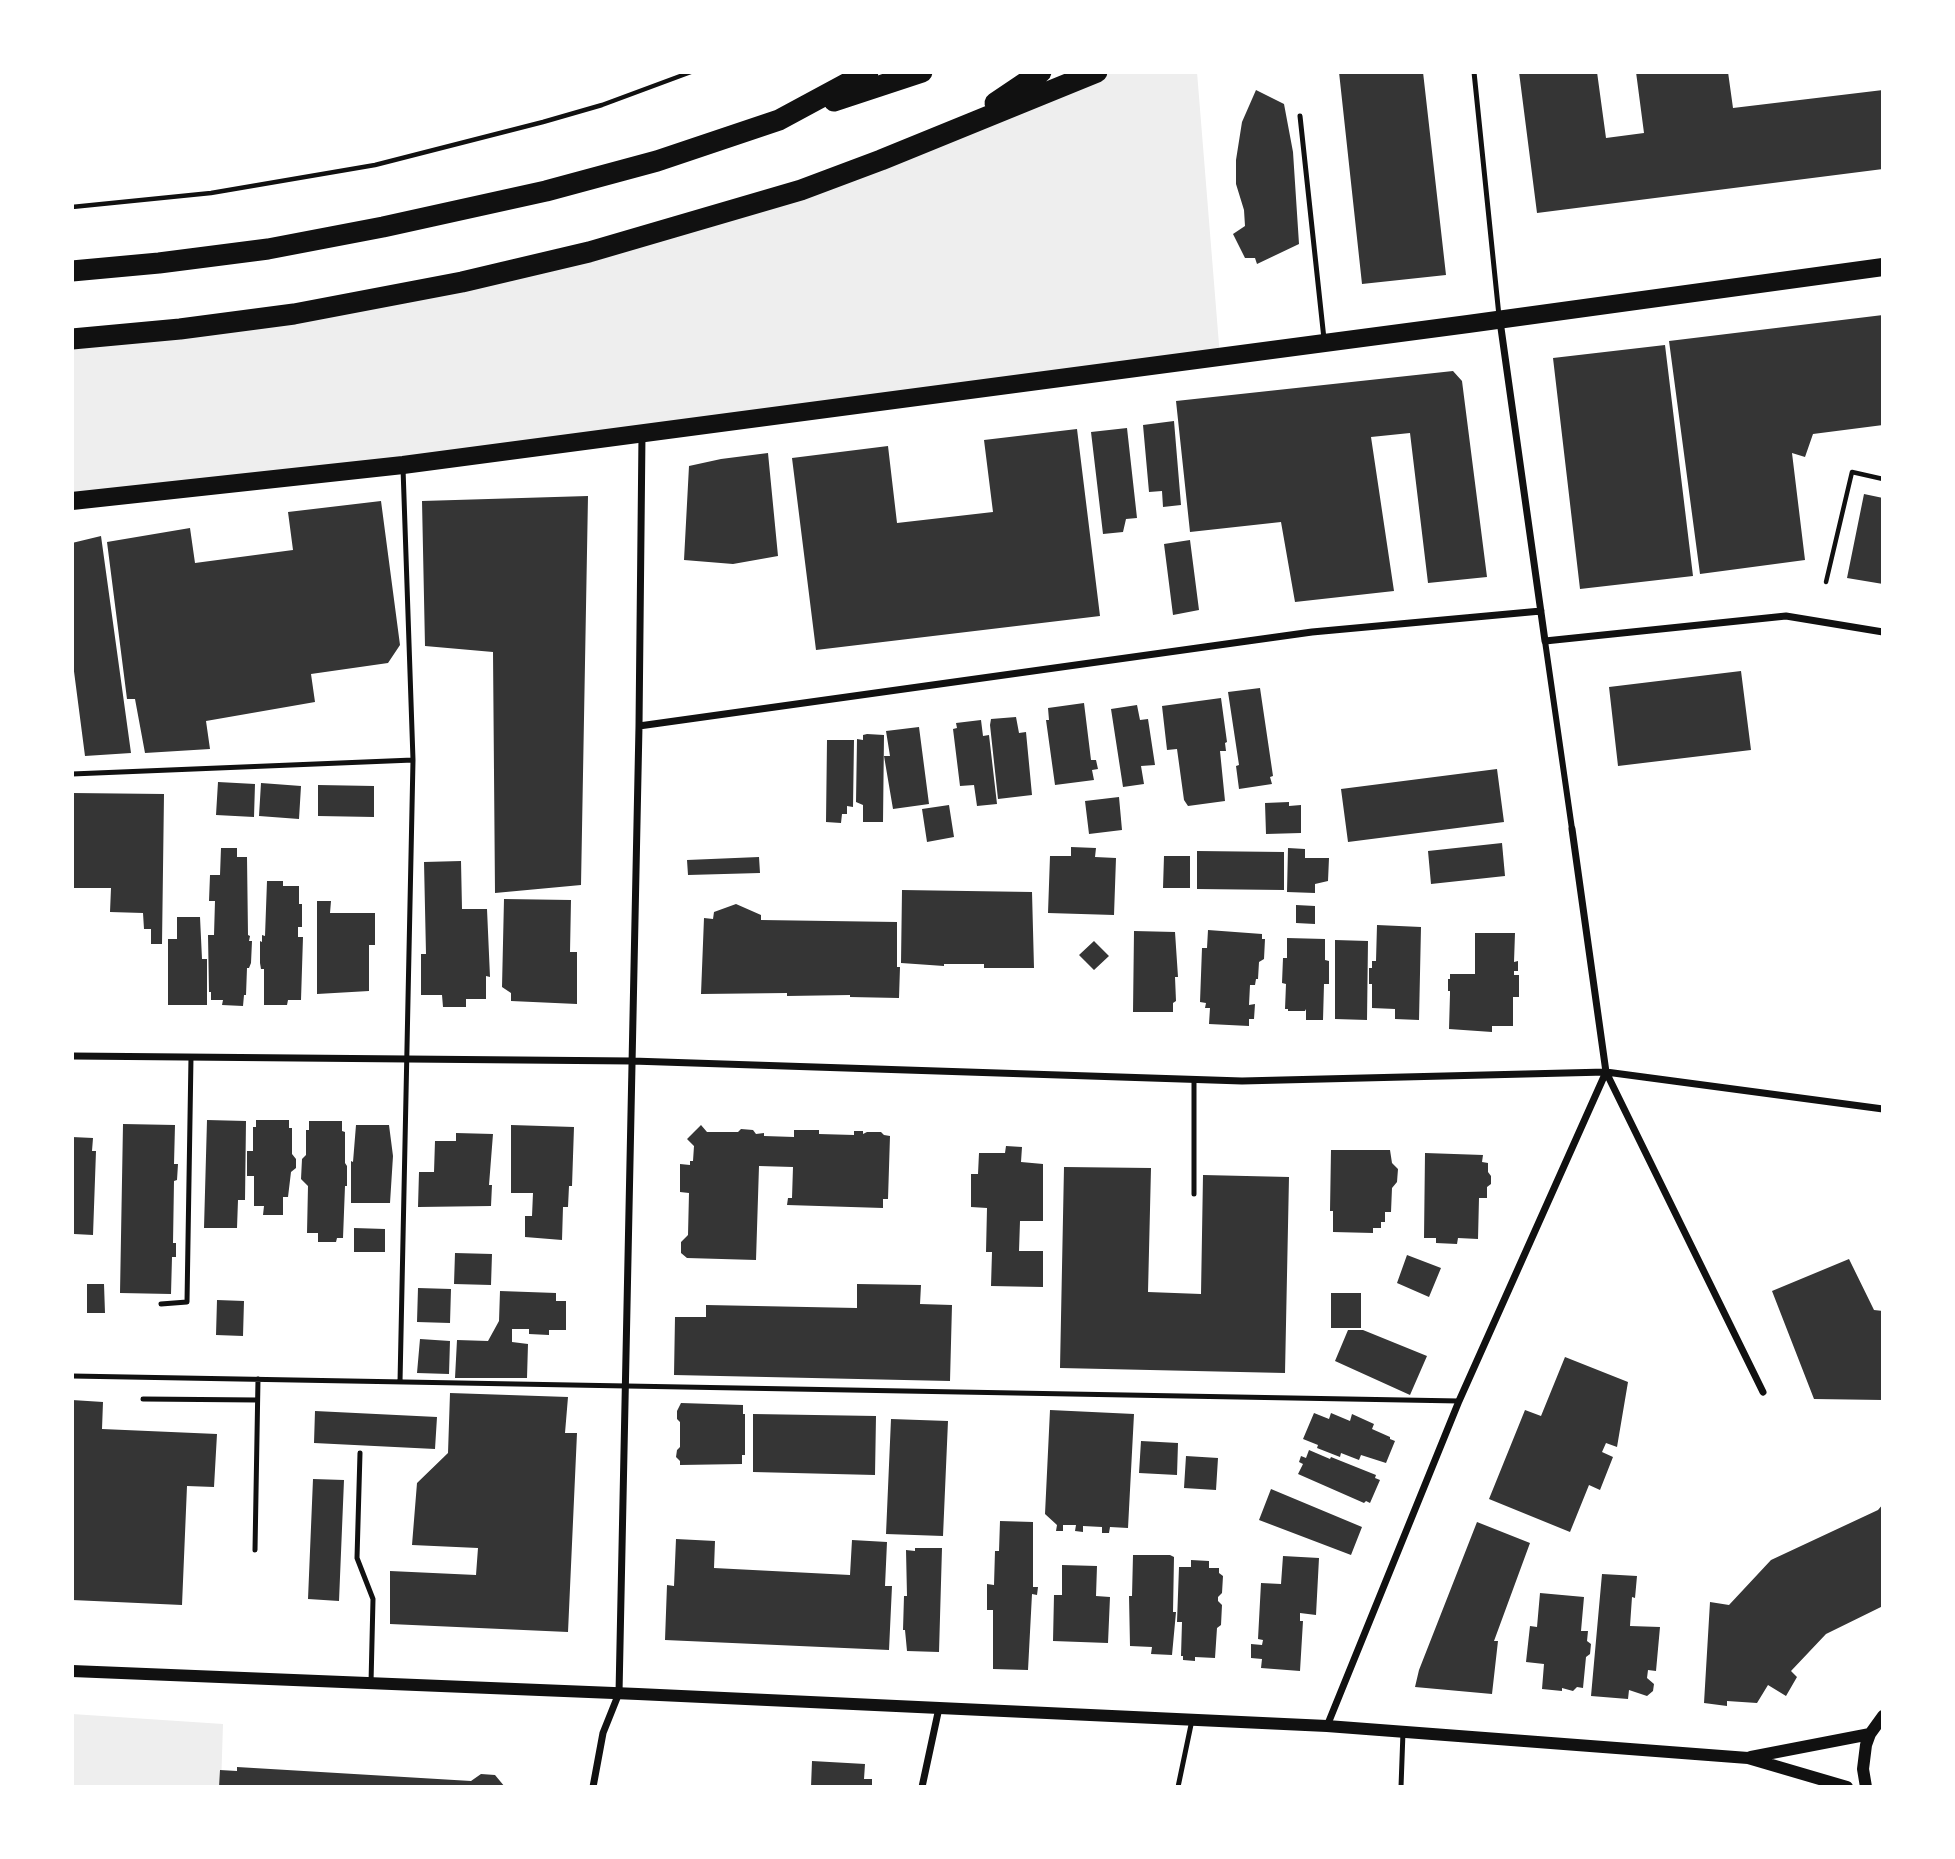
<!DOCTYPE html>
<html>
<head>
<meta charset="utf-8">
<style>
	body { margin:0 }
	#map { position:relative; width:1955px; height:1859px; overflow:hidden; background:#fff; font-family:Barlow,sans-serif }
	canvas { display:block }
	.frame { position:absolute; inset:0; border:74px solid #fff; pointer-events:none }
</style>
</head>
<body>
<div id="map">
<canvas width="1955" height="1859"></canvas>
<div class="frame"></div>
</div>
<script>
const c = document.querySelector('canvas').getContext('2d');
c.lineJoin = 'round';
function fillPath(path, color) { c.fillStyle = color; c.fill(path, 'evenodd'); }
const shape = rows => new Path2D(rows.map(r => 'M' + r).join(''));
function trace(path, color, width, dash) { c.strokeStyle = color; c.lineWidth = width; c.lineCap = dash ? 'butt' : 'round'; c.setLineDash(dash || []); c.stroke(path); }
fillPath(shape([
	[1097,72,1197,72,1220,357,72,501,72,339,294,314,756,205],
	[72,1714,223,1724,221,1787,72,1787]
]), '#eee');
fillPath(shape([
	[1339,72,1423,72,1446,275,1362,284],
	[1519,72,1597,72,1606,138,1644,133,1636,72,1728,72,1733,108,1883,90,1883,169,1537,213],
	[1256,90,1284,104,1293,152,1299,244,1257,264,1255,258,1245,258,1233,234,1245,226,1244,210,1236,184,1236,160,1242,122],
	[1883,315,1883,425,1813,434,1805,457,1792,453,1805,560,1700,574,1669,341],
	[1665,345,1693,576,1580,589,1553,358],
	[1453,371,1462,381,1487,577,1428,583,1410,433,1371,437,1394,591,1295,602,1281,522,1190,532,1176,401],
	[1174,421,1181,505,1163,507,1162,491,1149,492,1143,425],
	[1127,428,1137,518,1126,519,1123,532,1103,534,1091,432],
	[1077,429,1100,616,816,650,792,458,888,446,897,523,993,512,984,440],
	[768,453,778,556,733,564,684,560,689,466,721,459],
	[1864,494,1883,498,1883,584,1847,578],
	[588,496,581,885,495,893,493,652,425,646,422,501],
	[381,501,400,645,388,663,311,674,315,702,206,721,210,749,145,753,135,699,127,699,107,542,190,528,195,563,293,550,288,512],
	[101,536,131,753,85,756,72,656,72,543],
	[1190,540,1199,610,1173,615,1164,544],
	[1741,671,1751,750,1618,766,1609,687],
	[1260,688,1273,776,1270,777,1272,784,1239,789,1236,766,1239,765,1228,692],
	[1221,698,1227,742,1225,743,1226,751,1220,751,1225,801,1188,806,1184,800,1177,749,1167,750,1162,706],
	[1084,703,1091,760,1096,760,1098,769,1092,770,1094,780,1055,785,1046,720,1049,720,1048,708],
	[1137,705,1140,720,1148,719,1155,765,1141,766,1144,784,1123,787,1111,709],
	[1016,717,1019,733,1026,732,1032,795,998,799,990,725,991,719],
	[981,720,983,736,989,735,997,804,977,806,974,785,960,786,953,729,957,728,956,723],
	[919,727,929,804,893,809,884,756,890,756,886,731],
	[867,734,884,735,883,822,863,822,863,805,856,802,857,739,863,740,863,735],
	[827,740,854,740,853,807,847,806,847,814,842,814,841,823,826,822],
	[1497,769,1504,822,1348,842,1341,789],
	[218,782,255,784,254,817,216,815],
	[261,783,301,786,299,819,259,816],
	[318,785,374,786,374,817,318,816],
	[72,793,164,794,162,944,151,944,151,929,144,929,143,913,110,912,111,888,72,888],
	[1119,797,1122,830,1089,834,1085,801],
	[1289,802,1289,806,1301,805,1301,833,1266,834,1265,803],
	[949,805,954,837,927,842,922,809],
	[1502,843,1505,876,1431,884,1428,851],
	[1071,847,1096,848,1095,857,1116,858,1114,915,1048,913,1050,856,1071,856],
	[221,848,237,848,237,857,247,857,248,935,250,936,249,941,252,941,251,963,249,968,247,968,246,995,244,995,243,1006,222,1005,223,1000,211,1000,211,992,209,992,208,935,214,935,215,901,209,901,210,875,220,875],
	[1288,848,1305,849,1305,858,1329,858,1328,881,1315,884,1315,893,1287,892],
	[1197,851,1284,852,1284,890,1197,889],
	[1164,856,1190,856,1190,888,1163,888],
	[759,857,760,873,688,875,687,860],
	[461,861,462,909,487,909,490,977,486,976,486,999,466,999,466,1007,443,1007,442,995,421,995,421,954,426,954,424,862],
	[267,881,283,881,283,886,299,886,299,904,302,904,302,927,298,927,298,937,303,937,301,1000,288,1000,287,1005,264,1005,264,969,261,969,260,963,260,941,262,942,262,935,265,936],
	[902,890,1032,892,1034,968,984,968,984,964,944,964,944,966,901,963],
	[504,899,571,900,570,952,577,952,577,1004,511,1001,511,993,502,987],
	[317,901,331,901,330,913,375,913,375,945,369,945,369,991,317,994],
	[736,904,761,915,761,920,897,922,897,967,900,967,899,998,850,997,850,995,787,996,787,993,701,994,704,918,713,919,714,912],
	[1296,905,1315,906,1315,924,1296,923],
	[177,917,200,917,202,959,207,959,207,1005,168,1005,168,939,177,939],
	[1377,925,1421,927,1419,1020,1395,1019,1395,1009,1372,1008,1372,984,1369,984,1369,968,1372,968,1372,961,1376,961],
	[1208,930,1262,934,1262,939,1265,939,1264,959,1259,962,1258,979,1256,979,1255,985,1250,985,1249,1005,1255,1004,1254,1019,1249,1019,1249,1026,1209,1024,1210,1008,1205,1008,1206,1003,1200,1002,1202,948,1207,948],
	[1134,931,1175,932,1178,977,1175,977,1176,1001,1173,1003,1173,1012,1133,1012],
	[1475,933,1515,933,1514,962,1518,961,1518,971,1514,971,1514,975,1519,975,1519,997,1513,997,1513,1026,1492,1026,1492,1032,1449,1029,1450,994,1450,991,1448,991,1448,979,1450,979,1450,974,1475,974],
	[1287,938,1325,939,1325,960,1329,961,1329,984,1324,984,1323,1020,1306,1020,1306,1009,1305,1011,1288,1011,1288,1009,1285,1009,1286,984,1282,983,1283,958,1287,958],
	[1335,940,1368,941,1367,1020,1335,1019],
	[1094,941,1109,956,1094,970,1079,955],
	[207,1120,246,1121,245,1200,238,1200,237,1228,204,1228],
	[256,1120,289,1120,289,1128,292,1128,292,1154,296,1159,296,1168,291,1172,288,1197,283,1197,283,1215,263,1215,264,1206,254,1206,254,1176,247,1176,247,1151,253,1151,253,1127,256,1127],
	[309,1121,342,1121,342,1131,345,1132,345,1163,347,1166,347,1186,345,1186,343,1238,337,1238,336,1242,318,1242,318,1233,307,1233,308,1186,301,1179,302,1159,306,1155,306,1130,309,1130],
	[123,1124,175,1125,174,1164,178,1164,177,1180,174,1181,173,1243,176,1243,176,1257,172,1257,171,1294,120,1293],
	[356,1125,389,1125,393,1156,390,1203,351,1203,351,1161,353,1162],
	[511,1125,574,1127,572,1186,569,1186,568,1207,563,1207,562,1240,525,1237,525,1216,532,1216,533,1193,511,1193],
	[701,1125,707,1132,738,1132,741,1129,753,1130,756,1134,764,1133,764,1136,794,1137,794,1130,819,1130,819,1134,854,1135,854,1131,863,1131,863,1134,867,1132,881,1132,884,1135,890,1136,888,1199,883,1199,883,1208,787,1205,788,1198,792,1198,793,1167,759,1166,756,1260,687,1258,681,1253,681,1242,688,1235,689,1193,680,1192,680,1164,690,1165,690,1161,693,1161,694,1146,687,1139],
	[456,1133,493,1134,489,1185,492,1185,491,1206,418,1207,419,1172,434,1172,435,1141,456,1141],
	[72,1137,93,1138,92,1151,96,1151,93,1235,74,1234,74,1244,72,1244],
	[1006,1146,1022,1147,1021,1162,1043,1164,1043,1221,1020,1221,1019,1251,1043,1251,1043,1287,991,1286,992,1252,986,1252,987,1208,971,1207,971,1174,978,1174,979,1153,1005,1153],
	[1331,1150,1390,1150,1392,1163,1398,1169,1397,1182,1392,1188,1391,1212,1385,1212,1385,1222,1381,1222,1381,1228,1373,1228,1373,1233,1333,1232,1333,1211,1330,1211],
	[1425,1153,1483,1155,1482,1162,1488,1163,1488,1172,1491,1176,1491,1184,1487,1187,1487,1198,1479,1198,1478,1239,1458,1238,1457,1244,1436,1243,1436,1238,1424,1238],
	[1064,1167,1151,1168,1148,1292,1201,1294,1203,1175,1289,1177,1285,1373,1060,1368],
	[354,1228,385,1229,385,1252,354,1252],
	[455,1253,492,1254,491,1285,454,1284],
	[1407,1255,1441,1268,1429,1297,1397,1283],
	[1849,1259,1874,1310,1883,1311,1883,1400,1814,1399,1772,1291],
	[87,1284,104,1284,105,1313,87,1313],
	[857,1284,921,1285,920,1304,952,1305,950,1381,674,1375,675,1317,706,1317,706,1305,857,1308],
	[418,1288,451,1289,450,1323,417,1322],
	[500,1291,556,1293,556,1301,566,1301,566,1330,549,1330,549,1335,529,1334,529,1329,512,1329,512,1342,528,1344,527,1378,455,1378,457,1340,488,1341,499,1321],
	[1331,1293,1361,1293,1361,1328,1331,1328],
	[217,1300,244,1301,243,1336,216,1335],
	[1348,1330,1363,1330,1427,1356,1410,1395,1335,1361],
	[420,1339,450,1341,449,1374,417,1373],
	[1565,1357,1628,1382,1617,1447,1606,1443,1602,1452,1613,1457,1600,1490,1589,1485,1570,1532,1489,1499,1525,1410,1541,1416],
	[450,1393,568,1397,565,1433,577,1433,568,1632,390,1624,390,1571,476,1575,478,1548,412,1545,417,1483,448,1453],
	[72,1400,103,1402,102,1429,217,1434,214,1487,187,1486,182,1605,72,1600],
	[681,1403,743,1405,743,1414,745,1414,745,1455,742,1455,742,1464,680,1465,680,1461,676,1457,677,1450,680,1447,680,1422,677,1419,677,1411],
	[1050,1410,1134,1414,1128,1528,1110,1527,1109,1533,1102,1533,1102,1527,1083,1526,1083,1532,1075,1531,1076,1525,1063,1525,1063,1531,1056,1531,1057,1525,1045,1514],
	[315,1411,437,1417,435,1449,314,1443],
	[1314,1413,1329,1419,1331,1413,1350,1421,1352,1414,1374,1424,1372,1429,1390,1437,1390,1439,1395,1441,1386,1463,1361,1455,1359,1460,1341,1453,1340,1457,1317,1448,1318,1445,1303,1439],
	[753,1414,876,1416,875,1475,753,1472],
	[891,1419,948,1421,943,1536,886,1534],
	[1141,1441,1178,1443,1177,1475,1139,1473],
	[1309,1450,1330,1459,1331,1457,1376,1475,1375,1478,1380,1480,1370,1503,1366,1501,1364,1503,1298,1474,1303,1464,1299,1462,1301,1456,1306,1458],
	[1186,1456,1218,1458,1216,1490,1184,1488],
	[313,1479,344,1480,339,1601,308,1599],
	[1271,1489,1362,1527,1351,1555,1259,1520],
	[1883,1504,1883,1606,1826,1634,1791,1671,1797,1677,1786,1696,1768,1685,1757,1703,1727,1701,1727,1706,1704,1703,1710,1602,1729,1605,1771,1560,1878,1510],
	[1000,1521,1033,1522,1033,1587,1038,1587,1037,1595,1032,1594,1028,1670,993,1669,993,1610,987,1610,987,1584,994,1585,995,1551,999,1551],
	[1477,1522,1530,1543,1494,1641,1498,1641,1492,1694,1415,1687,1419,1670],
	[676,1539,715,1541,714,1568,850,1575,852,1540,887,1542,885,1586,892,1586,889,1650,665,1640,667,1585,674,1586],
	[915,1548,942,1548,939,1652,907,1651,905,1630,903,1630,904,1596,907,1596,906,1550,915,1551],
	[1133,1555,1170,1555,1174,1557,1173,1612,1176,1612,1172,1655,1151,1654,1152,1647,1130,1646,1129,1596,1132,1596],
	[1283,1556,1319,1558,1316,1615,1300,1613,1300,1621,1303,1621,1300,1671,1261,1668,1262,1659,1251,1658,1251,1644,1262,1645,1263,1640,1258,1639,1261,1583,1281,1584],
	[1191,1560,1209,1561,1209,1568,1219,1568,1219,1573,1223,1576,1222,1593,1218,1597,1218,1601,1222,1605,1221,1625,1217,1628,1215,1658,1195,1657,1195,1661,1183,1660,1183,1656,1181,1656,1182,1622,1177,1622,1179,1567,1191,1567],
	[1062,1565,1097,1566,1096,1596,1110,1597,1108,1643,1053,1641,1054,1595,1062,1595],
	[1602,1574,1637,1576,1635,1598,1632,1597,1630,1626,1660,1627,1656,1671,1648,1670,1647,1678,1654,1684,1653,1691,1647,1696,1629,1690,1628,1699,1591,1696],
	[1540,1593,1584,1597,1581,1631,1588,1631,1587,1641,1591,1644,1590,1654,1586,1657,1583,1688,1577,1687,1573,1691,1562,1688,1562,1691,1542,1689,1544,1664,1526,1662,1530,1626,1537,1627],
	[812,1761,865,1764,864,1779,872,1779,872,1787,811,1787],
	[237,1767,471,1781,481,1774,495,1775,505,1787,219,1787,220,1770,237,1771]
]), '#353535');
trace(shape([
	[72,207,211,193,375,165,543,122,602,105,691,72],
	[1826,582,1852,472,1883,479]
]), '#111', 4.5);
trace(shape([
	[1474,72,1499,316],
	[1300,116,1324,339],
	[72,774,413,760],
	[1194,1194,1194,1079],
	[161,1304,187,1302,191,1057],
	[72,1376,1459,1401],
	[400,1382,413,760,403,468],
	[143,1399,257,1400],
	[360,1453,357,1558,373,1599,371,1683],
	[255,1550,258,1379],
	[1178,1787,1192,1720],
	[1401,1787,1403,1732]
]), '#111', 5);
trace(shape([
	[1545,641,1572,829]
]), '#111', 6);
trace(shape([
	[1500,321,1545,641,1786,616,1883,632],
	[639,726,1312,632,1541,611],
	[72,1056,632,1061,1242,1081,1606,1072,1883,1109],
	[1606,1072,1763,1392],
	[1327,1726,1459,1401,1606,1072,1572,829],
	[593,1787,603,1733,619,1693,639,726,642,434],
	[922,1787,939,1708]
]), '#111', 7);
trace(shape([
	[72,1671,638,1694,1327,1726,1748,1758,1847,1787],
	[1751,1757,1870,1734],
	[1866,1787,1863,1769,1866,1745,1870,1734,1883,1716]
]), '#111', 12);
trace(shape([
	[72,501,403,465,1468,324,1883,267]
]), '#111', 18);
trace(shape([
	[834,101,922,72],
	[995,103,1041,72],
	[72,271,159,263,268,249,383,227,546,191,657,161,779,120,868,72],
	[72,339,180,329,294,314,462,282,589,252,801,190,881,160,1097,72]
]), '#111', 21);
</script>
</body>
</html>
